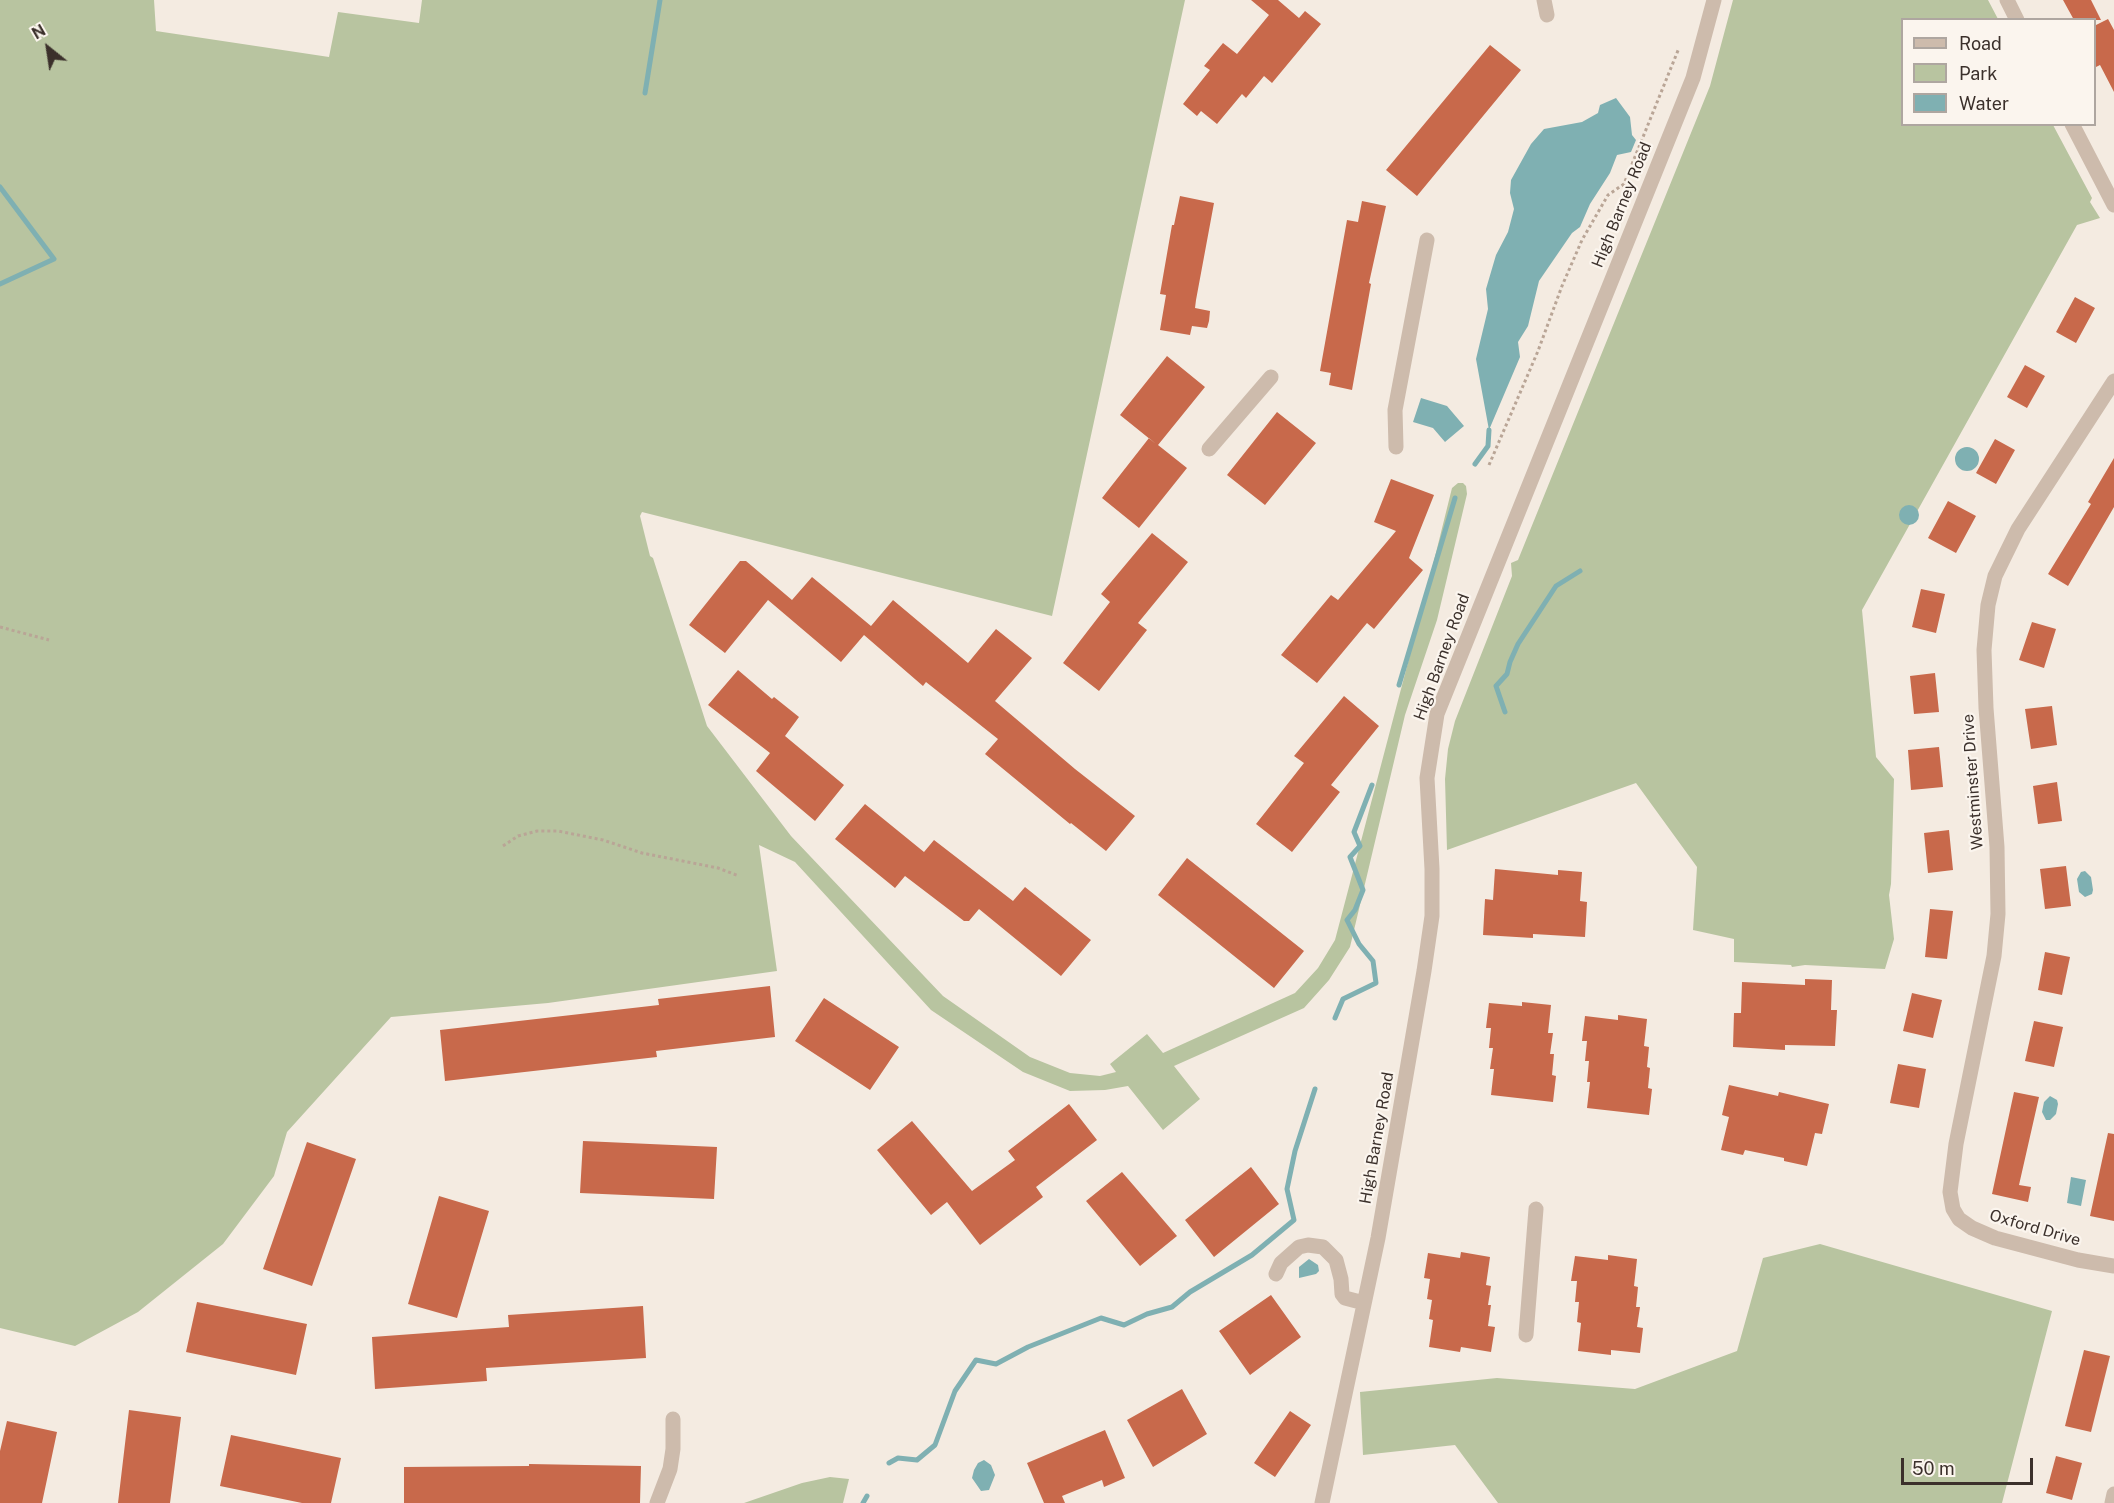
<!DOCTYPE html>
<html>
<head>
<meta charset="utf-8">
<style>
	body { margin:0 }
	#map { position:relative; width:2114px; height:1503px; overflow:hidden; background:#f4ebe1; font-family:"Public Sans",sans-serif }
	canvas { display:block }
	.legend { position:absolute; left:1901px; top:18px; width:195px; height:108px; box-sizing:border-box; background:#fbf5ee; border:2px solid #aea6a0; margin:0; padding:8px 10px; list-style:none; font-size:18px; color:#3b302b }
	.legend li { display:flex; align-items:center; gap:12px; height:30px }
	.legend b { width:30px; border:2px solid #aea6a0 }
	.north { position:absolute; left:18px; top:18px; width:60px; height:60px; -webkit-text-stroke:4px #fbf5ee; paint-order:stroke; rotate:330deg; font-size:16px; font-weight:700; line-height:24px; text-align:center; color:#3b302b }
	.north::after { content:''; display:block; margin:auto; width:21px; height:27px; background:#3b302b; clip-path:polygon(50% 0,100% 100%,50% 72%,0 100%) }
	.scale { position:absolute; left:1901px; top:1458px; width:132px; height:27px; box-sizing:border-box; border:3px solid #3b302b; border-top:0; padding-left:8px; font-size:18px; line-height:21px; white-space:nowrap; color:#3b302b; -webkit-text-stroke:4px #fbf5ee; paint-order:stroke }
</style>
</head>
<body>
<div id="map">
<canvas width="2114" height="1503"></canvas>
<ul class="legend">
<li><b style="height:8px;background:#cdbbac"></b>Road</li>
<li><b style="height:16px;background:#b8c4a0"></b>Park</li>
<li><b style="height:16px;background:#7fb0b2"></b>Water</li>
</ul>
<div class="north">N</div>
<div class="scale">50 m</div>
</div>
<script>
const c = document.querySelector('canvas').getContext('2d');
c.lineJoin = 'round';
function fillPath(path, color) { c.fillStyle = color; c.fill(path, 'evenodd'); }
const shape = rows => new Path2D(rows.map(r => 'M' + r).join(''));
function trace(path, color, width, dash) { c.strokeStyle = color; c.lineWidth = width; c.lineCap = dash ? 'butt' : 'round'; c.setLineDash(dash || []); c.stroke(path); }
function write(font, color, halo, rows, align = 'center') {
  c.font = font + ' "Public Sans",sans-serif'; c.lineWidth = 4.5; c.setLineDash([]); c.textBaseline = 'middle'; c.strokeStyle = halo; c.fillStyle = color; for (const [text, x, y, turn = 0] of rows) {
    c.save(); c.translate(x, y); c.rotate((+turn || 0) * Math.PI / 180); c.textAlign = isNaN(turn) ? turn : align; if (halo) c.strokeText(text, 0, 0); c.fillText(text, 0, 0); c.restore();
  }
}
fillPath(shape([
	[0,0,154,0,156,31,329,57,338,12,419,23,422,0,1185,0,1052,616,642,512,640,516,650,556,653,558,707,726,791,836,943,996,1030,1057,1070,1073,1100,1076,1116,1072,1110,1064,1147,1034,1163,1053,1295,993,1318,968,1335,940,1421,613,1452,488,1458,483,1463,483,1466,486,1467,494,1437,620,1405,715,1350,947,1329,980,1304,1008,1174,1066,1200,1099,1163,1130,1128,1086,1105,1090,1070,1091,1023,1072,931,1010,795,862,759,845,777,971,548,1003,391,1017,287,1132,274,1176,223,1244,138,1312,75,1346,0,1328],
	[1733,0,1988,0,1998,19,1902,20,1902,124,2053,125,2092,198,2090,202,2100,218,2077,225,1862,610,1876,757,1894,779,1891,884,1889,895,1894,939,1885,969,1805,965,1792,967,1791,965,1734,962,1734,939,1693,930,1697,867,1636,783,1447,850,1445,779,1448,749,1455,721,1512,576,1511,563,1518,560,1710,86],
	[1820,1244,2052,1311,2002,1503,1498,1503,1455,1445,1363,1455,1360,1392,1497,1378,1635,1389,1737,1351,1763,1258],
	[830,1477,849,1479,843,1503,744,1503,802,1483]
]), '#b8c4a0');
fillPath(shape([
	[1616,98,1630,117,1632,135,1636,140,1631,152,1617,155,1610,173,1590,204,1580,227,1572,233,1539,281,1528,326,1518,342,1520,357,1489,430,1476,359,1488,309,1486,289,1496,255,1508,232,1514,209,1510,193,1511,180,1531,144,1544,129,1582,122,1598,113,1600,105],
	[1421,398,1447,406,1464,426,1445,442,1433,428,1413,422],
	'1955 459a12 12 0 1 1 24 0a12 12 0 1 1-24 0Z',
	'1899 515a10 10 0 1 1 20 0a10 10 0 1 1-20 0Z',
	[2085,871,2091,877,2093,890,2092,894,2085,897,2079,892,2077,879,2081,872],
	[2050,1096,2057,1100,2058,1104,2056,1114,2050,1120,2046,1120,2042,1112,2044,1102],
	[2071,1177,2086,1180,2081,1206,2067,1203],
	[1309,1259,1318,1265,1319,1271,1316,1274,1299,1278,1299,1267],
	[984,1460,991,1465,995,1475,989,1490,981,1491,972,1478,974,1470,978,1463]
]), '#7fb0b2');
trace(shape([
	[645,93,660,0],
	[0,187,54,259,0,284],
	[1475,464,1488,446,1489,430],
	[1399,685,1455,498],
	[1505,712,1496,686,1507,674,1510,662,1518,644,1556,586,1580,571],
	[1335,1018,1343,999,1376,983,1373,961,1359,944,1347,920,1355,910,1363,890,1350,857,1360,846,1354,832,1372,785],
	[889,1463,898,1458,917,1460,935,1445,955,1391,976,1360,996,1364,1028,1347,1101,1318,1124,1325,1147,1314,1172,1307,1190,1292,1252,1255,1294,1220,1287,1189,1295,1151,1315,1089],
	[863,1503,867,1496]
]), '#7fb0b2', 5);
fillPath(shape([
	[1251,0,1278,0,1299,18,1305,11,1321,24,1272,83,1264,76,1246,98,1242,94,1217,124,1201,111,1197,116,1183,104,1210,70,1204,66,1223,43,1237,54,1269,15],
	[2063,0,2091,0,2101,20,2074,20],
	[2108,19,2114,30,2114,92,2100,65,2094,68,2094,26],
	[1490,45,1521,70,1417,196,1386,170],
	[1180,196,1214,203,1196,300,1195,308,1210,311,1209,321,1207,328,1192,326,1190,335,1160,330,1166,295,1160,294,1172,225,1174,225],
	[1362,201,1386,206,1369,283,1371,284,1352,390,1329,385,1331,373,1320,371,1347,220,1358,222],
	[2075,297,2095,308,2076,343,2056,332],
	[1167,356,1205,387,1158,445,1187,468,1139,528,1102,498,1149,438,1156,444,1120,415],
	[2025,365,2045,376,2027,408,2007,397],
	[1277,412,1316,443,1265,505,1227,475],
	[1995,439,2015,450,1996,484,1976,473],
	[2114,458,2114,507,2068,586,2048,574,2091,504,2088,502],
	[1391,479,1434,495,1409,558,1423,570,1374,629,1367,623,1317,683,1281,655,1331,595,1338,600,1396,531,1374,522],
	[1948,501,1976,516,1956,553,1928,538],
	[1152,533,1188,562,1138,623,1147,630,1099,691,1063,663,1110,602,1101,594],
	[740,561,746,561,792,600,812,577,871,626,893,600,968,663,996,629,1032,658,995,701,1075,769,1135,816,1106,851,1071,823,1070,824,985,754,998,739,926,682,923,686,864,635,841,662,768,600,725,653,689,625],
	[1921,589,1945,594,1936,633,1912,627],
	[2032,622,2056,629,2044,668,2019,660],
	[738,670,772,699,774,697,799,717,785,736,844,785,815,821,756,771,770,753,708,705],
	[1935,673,1939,712,1914,714,1910,676],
	[1344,696,1379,726,1331,785,1340,792,1292,852,1256,824,1304,763,1294,756],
	[2052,706,2057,745,2031,749,2025,709],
	[1939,747,1943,787,1911,790,1908,750],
	[2057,782,2062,821,2038,824,2033,786],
	[865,804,924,852,934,840,1013,901,1025,887,1091,940,1061,976,979,909,969,921,964,921,905,876,895,888,835,839],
	[1949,830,1953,870,1928,873,1924,833],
	[1187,858,1304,951,1274,988,1158,895],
	[2066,866,2071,906,2045,909,2040,869],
	[1495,869,1558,875,1558,870,1582,872,1580,901,1587,902,1585,937,1533,934,1533,938,1483,935,1485,899,1493,900],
	[1930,909,1953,911,1947,959,1925,957],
	[2045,952,2070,957,2062,995,2038,990],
	[1805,979,1832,980,1831,1010,1837,1010,1835,1046,1785,1045,1785,1050,1733,1047,1734,1013,1741,1013,1742,982,1805,985],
	[770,986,775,1037,656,1051,657,1057,445,1081,440,1030,659,1005,658,999],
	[1912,993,1942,1000,1933,1038,1903,1031],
	[824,998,899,1047,870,1090,795,1041],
	[1522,1002,1551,1005,1548,1033,1553,1033,1550,1054,1554,1054,1552,1075,1556,1076,1553,1102,1491,1095,1494,1069,1490,1069,1493,1048,1489,1048,1491,1028,1486,1028,1489,1003,1522,1006],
	[1618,1015,1647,1019,1644,1046,1649,1047,1647,1067,1650,1068,1648,1088,1652,1089,1649,1115,1587,1108,1590,1082,1587,1082,1589,1061,1585,1061,1587,1041,1582,1041,1585,1016,1618,1020],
	[2034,1021,2063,1027,2054,1067,2025,1061],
	[1898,1064,1926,1069,1919,1108,1890,1103],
	[1729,1085,1778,1096,1779,1092,1829,1104,1822,1134,1815,1133,1807,1166,1784,1161,1784,1158,1745,1150,1743,1155,1721,1150,1729,1117,1722,1115],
	[2014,1092,2039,1097,2019,1185,2031,1187,2028,1202,1992,1194],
	[1069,1104,1097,1140,1036,1187,1043,1197,980,1245,947,1202,931,1215,877,1150,912,1121,972,1191,1015,1160,1008,1151],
	[2108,1133,2114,1134,2114,1221,2090,1216],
	[583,1141,717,1147,714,1199,580,1193],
	[307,1142,356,1159,312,1286,263,1269],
	[1251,1167,1279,1204,1214,1257,1185,1220],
	[1122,1172,1177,1236,1140,1266,1086,1201],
	[439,1196,489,1211,457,1318,408,1304],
	[1461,1252,1490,1257,1486,1285,1491,1286,1488,1305,1491,1305,1488,1326,1495,1327,1491,1352,1461,1347,1460,1352,1429,1347,1433,1320,1429,1319,1432,1300,1427,1299,1430,1279,1424,1278,1428,1253,1460,1258],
	[1608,1255,1637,1259,1634,1286,1638,1287,1636,1307,1640,1307,1637,1327,1643,1328,1640,1353,1611,1350,1611,1355,1578,1351,1581,1323,1577,1322,1579,1302,1575,1302,1577,1281,1571,1281,1575,1256,1608,1260],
	[1271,1295,1301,1337,1250,1375,1219,1331],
	[197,1302,307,1324,296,1375,186,1352],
	[643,1306,646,1358,486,1368,487,1381,375,1389,372,1337,509,1327,508,1315],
	[2084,1350,2110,1356,2091,1432,2065,1426],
	[1182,1389,1207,1434,1153,1467,1127,1420],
	[129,1410,181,1417,170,1503,118,1503],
	[1290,1411,1311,1425,1275,1477,1254,1463],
	[7,1421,57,1432,42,1503,0,1503,0,1451],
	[1105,1430,1125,1478,1104,1487,1102,1480,1062,1496,1065,1503,1044,1503,1027,1463],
	[231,1435,341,1458,331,1503,302,1503,220,1486],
	[2056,1456,2082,1463,2072,1500,2046,1493],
	[529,1464,641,1466,640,1503,404,1503,404,1467,529,1466]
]), '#c8694b');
trace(shape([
	[1489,465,1538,351,1562,286,1582,240,1608,195,1624,184,1679,48],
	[0,627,49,640],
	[503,846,518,836,537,831,558,831,603,840,642,853,718,868,739,876]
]), '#b9a596', 3, [3, 3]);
trace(shape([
	[1544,0,1547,15],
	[2007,0,2017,20],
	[2072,124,2114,205],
	[2114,381,2018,529,1995,576,1988,605,1984,650,1986,708,1997,847,1998,914,1994,956,1956,1144,1950,1192,1953,1209,1959,1219,1972,1228,1995,1238,2078,1260,2114,1266],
	[1396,447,1395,410,1427,240],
	[1209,449,1271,377],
	[1276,1274,1281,1263,1299,1247,1308,1245,1323,1247,1336,1260,1341,1279,1342,1294,1345,1298,1364,1303],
	[1526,1335,1536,1209],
	[657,1503,670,1469,673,1449,673,1419],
	[1322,1503,1378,1238,1424,971,1432,916,1432,869,1427,778,1437,714,1693,78,1714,0],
	[2112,1503,2114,1494]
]), '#cdbbac', 15);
write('16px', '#3b302b', '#fbf5ee', [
	["High Barney Road",1622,205,-68],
	["High Barney Road",1442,657,-70],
	["Westminster Drive",1973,782,-94],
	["High Barney Road",1377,1138,-80],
	["Oxford Drive",2035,1228,16]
]);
</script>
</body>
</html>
